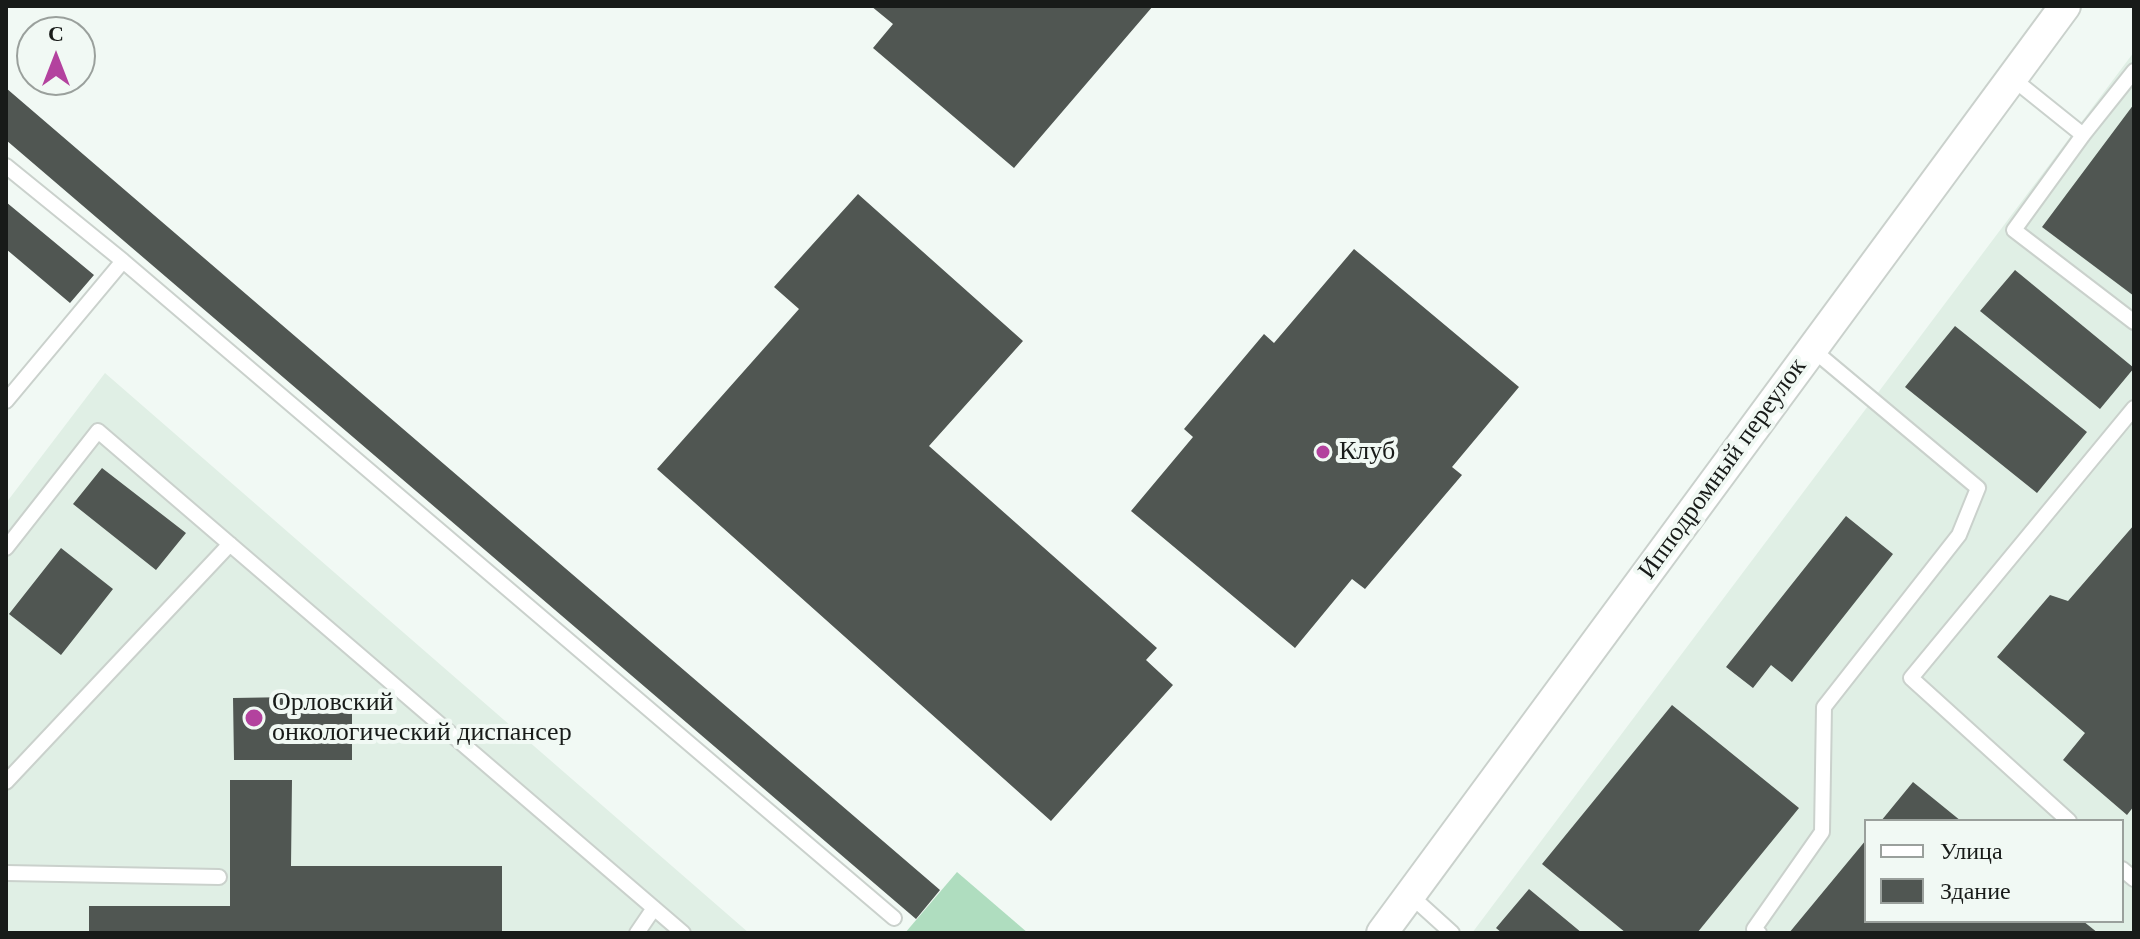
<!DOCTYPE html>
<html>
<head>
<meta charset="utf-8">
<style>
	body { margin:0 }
	#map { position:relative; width:2140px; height:939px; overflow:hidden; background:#f1f9f4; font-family:"Times New Roman",serif }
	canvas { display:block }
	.frame { position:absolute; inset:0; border:8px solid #181b19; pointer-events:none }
	.legend { position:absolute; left:1864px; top:819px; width:260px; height:104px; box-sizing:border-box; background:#f1f9f4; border:2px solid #9aa09c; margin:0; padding:10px 14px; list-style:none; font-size:24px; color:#181b19 }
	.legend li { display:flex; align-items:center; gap:16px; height:40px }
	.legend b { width:40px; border:2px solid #9aa09c }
	.north { position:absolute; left:16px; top:16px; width:80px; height:80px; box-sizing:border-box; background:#f1f9f4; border:2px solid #9aa09c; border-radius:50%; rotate:0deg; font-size:22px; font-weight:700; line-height:32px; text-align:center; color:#181b19 }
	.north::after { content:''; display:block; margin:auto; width:28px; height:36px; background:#b3429e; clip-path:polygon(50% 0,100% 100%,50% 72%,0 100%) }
</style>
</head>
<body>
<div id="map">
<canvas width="2140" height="939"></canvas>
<div class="frame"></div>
<ul class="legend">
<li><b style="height:10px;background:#fff"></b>Улица</li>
<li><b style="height:22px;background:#505652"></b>Здание</li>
</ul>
<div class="north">С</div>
</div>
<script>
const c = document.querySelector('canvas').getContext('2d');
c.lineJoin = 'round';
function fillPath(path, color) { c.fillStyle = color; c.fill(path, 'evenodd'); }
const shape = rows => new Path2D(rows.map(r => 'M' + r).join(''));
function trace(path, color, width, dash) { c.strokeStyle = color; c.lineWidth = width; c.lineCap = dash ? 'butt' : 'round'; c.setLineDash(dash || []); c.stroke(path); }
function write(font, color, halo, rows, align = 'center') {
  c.font = font + ' "Times New Roman",serif'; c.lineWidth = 8; c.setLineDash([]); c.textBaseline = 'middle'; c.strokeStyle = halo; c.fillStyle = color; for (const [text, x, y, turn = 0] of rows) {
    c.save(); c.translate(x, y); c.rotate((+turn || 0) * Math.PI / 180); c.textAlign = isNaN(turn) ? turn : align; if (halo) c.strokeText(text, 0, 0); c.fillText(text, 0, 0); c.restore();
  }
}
fillPath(shape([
	[2134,52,2134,933,1472,933],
	[1866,821,2122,821,2122,921,1866,921],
	[105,373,749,933,6,933,6,503]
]), '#e0efe5');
fillPath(shape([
	[957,872,1028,933,905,933]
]), '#afddbf');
fillPath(shape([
	[871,6,1153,6,1014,168,873,48,893,24],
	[6,88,940,890,916,919,6,140],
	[2134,104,2134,296,2042,227],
	[858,194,1023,341,929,446,1157,648,1146,660,1173,685,1051,821,657,469,799,309,774,287],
	[6,202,94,275,70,303,6,249],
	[1354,249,1519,387,1452,467,1462,475,1365,589,1352,579,1295,648,1131,511,1193,437,1184,429,1264,334,1274,343],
	[2015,270,2134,368,2100,409,1980,311],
	[1955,326,2087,432,2037,493,1905,387],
	[102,468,186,533,156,570,73,504],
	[1846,516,1893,554,1792,682,1771,665,1753,688,1726,667],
	[2134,525,2134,806,2127,815,2063,760,2085,733,1997,657,2050,595,2068,601],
	[61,548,113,589,61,655,9,614],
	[352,696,352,760,234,760,233,698],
	[1672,705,1799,808,1697,933,1626,933,1542,864],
	[230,780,292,780,291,866,502,866,502,933,89,933,89,906,230,906],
	[1913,782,1961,821,1881,821],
	[1866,840,1866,921,2083,921,2098,933,1789,933],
	[1529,889,1582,933,1502,933,1496,928]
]), '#505652');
const lane = shape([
	[2134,71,2083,135,2014,230,2134,322],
	[2012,78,2083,135],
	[6,166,123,261,894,918],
	[6,401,123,261],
	[6,548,98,431,683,933],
	[6,782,230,544],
	[2069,821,1911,678,2134,408],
	[2122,869,2134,879],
	[6,873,219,877],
	[1410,895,1452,933],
	[637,933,654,908],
	[1759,933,1754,929,1822,832,1824,707,1959,535,1978,488,1812,349]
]);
const street = shape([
	[1382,933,2065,6]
]);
trace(lane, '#cad1cc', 18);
trace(street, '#cad1cc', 34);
trace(lane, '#fff', 14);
trace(street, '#fff', 30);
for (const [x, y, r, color] of [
	[1323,452,8,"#b3429e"],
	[254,718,10,"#b3429e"]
]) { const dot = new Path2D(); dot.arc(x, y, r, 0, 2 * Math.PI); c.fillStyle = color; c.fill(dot); trace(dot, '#f1f9f4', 3); }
write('26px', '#181b19', '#f1f9f4', [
	["Клуб",1339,452],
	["Орловский",272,703],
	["онкологический диспансер",272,733]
], 'left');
write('26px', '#181b19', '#f1f9f4', [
	["Ипподромный переулок",1723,469,-54]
]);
</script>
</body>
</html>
